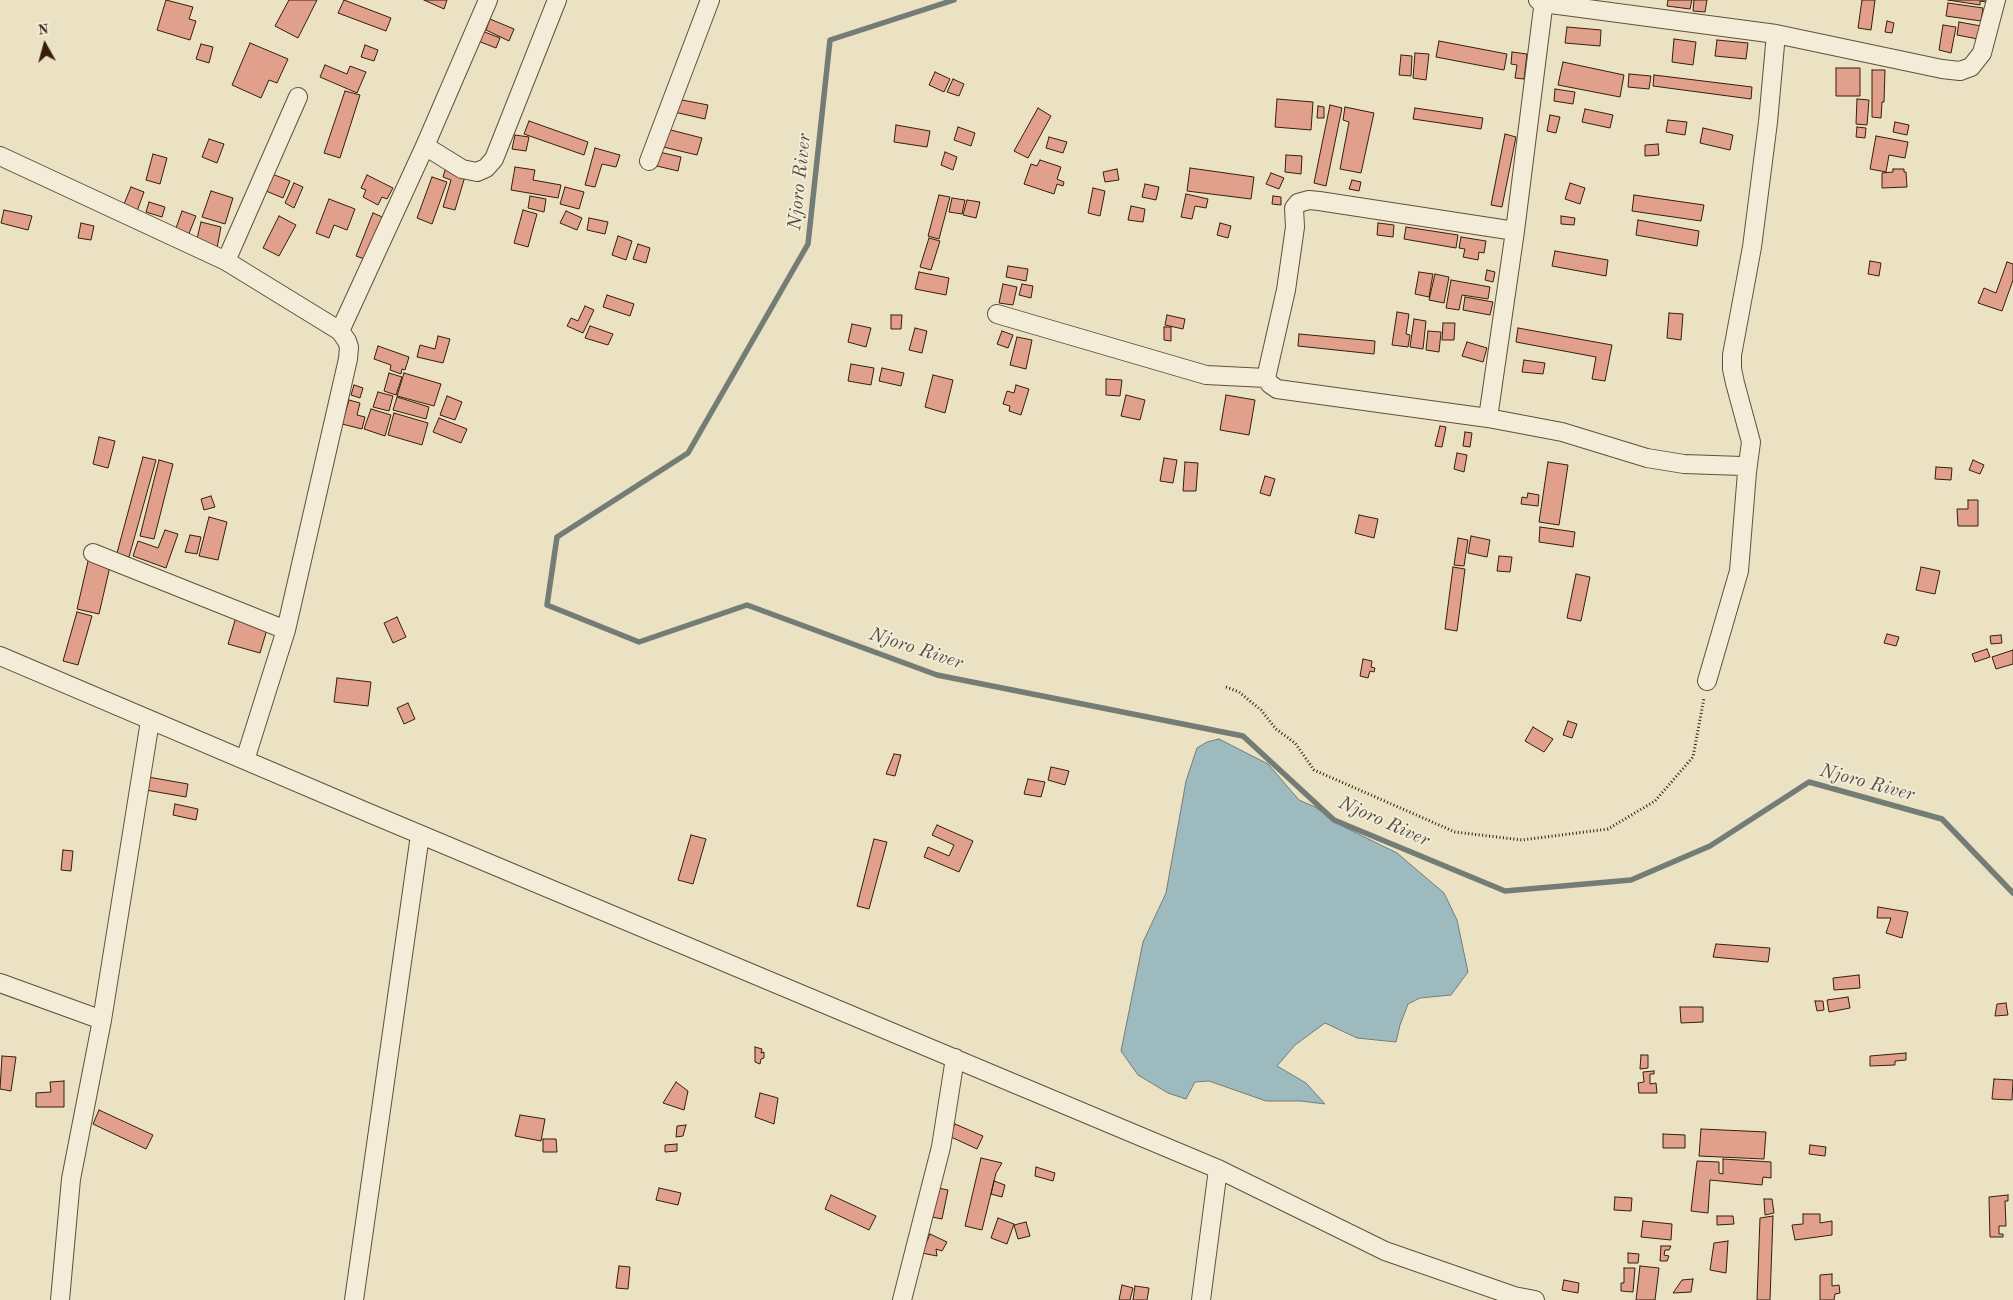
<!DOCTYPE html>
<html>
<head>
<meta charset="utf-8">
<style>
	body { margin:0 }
	#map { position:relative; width:2013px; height:1300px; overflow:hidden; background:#ebe2c4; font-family:"Old Standard TT",serif }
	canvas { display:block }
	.north { position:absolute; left:20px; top:20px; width:50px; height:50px; -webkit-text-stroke:4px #f2ecd9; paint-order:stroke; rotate:353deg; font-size:14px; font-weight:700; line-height:20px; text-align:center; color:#361e0b }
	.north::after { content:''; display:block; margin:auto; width:18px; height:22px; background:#361e0b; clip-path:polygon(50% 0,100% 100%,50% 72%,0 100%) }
</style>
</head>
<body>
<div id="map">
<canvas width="2013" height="1300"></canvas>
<div class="north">N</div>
</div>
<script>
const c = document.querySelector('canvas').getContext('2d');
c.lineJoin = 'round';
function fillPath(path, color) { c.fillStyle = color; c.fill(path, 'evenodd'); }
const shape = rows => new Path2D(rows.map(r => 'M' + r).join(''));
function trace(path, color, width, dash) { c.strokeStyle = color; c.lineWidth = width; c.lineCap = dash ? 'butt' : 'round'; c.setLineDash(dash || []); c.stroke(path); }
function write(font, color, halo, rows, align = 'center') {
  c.font = font + ' "Old Standard TT",serif'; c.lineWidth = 4; c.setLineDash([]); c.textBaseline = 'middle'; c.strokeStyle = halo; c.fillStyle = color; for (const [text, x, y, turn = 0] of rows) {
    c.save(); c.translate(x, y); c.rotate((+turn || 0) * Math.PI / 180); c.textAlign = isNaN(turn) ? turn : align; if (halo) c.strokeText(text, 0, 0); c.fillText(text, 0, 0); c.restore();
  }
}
const water = shape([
	[1219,739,1268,764,1299,800,1315,807,1344,827,1397,853,1444,893,1457,920,1468,972,1451,995,1420,998,1408,1004,1400,1025,1396,1042,1357,1038,1325,1023,1295,1045,1277,1066,1306,1083,1325,1104,1301,1101,1266,1101,1209,1081,1195,1082,1186,1099,1168,1093,1138,1075,1121,1051,1143,942,1166,893,1186,781,1197,748,1207,742,1219,739]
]);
fillPath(water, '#9dbbbe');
trace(water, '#747c76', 1);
trace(shape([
	[954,0,830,40,808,244,688,453,557,537,547,605,639,642,747,605,937,675,1243,736,1334,820,1505,891,1631,880,1710,846,1809,782,1942,819,2013,893]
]), '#747c76', 5.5);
const building = shape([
	[166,0,193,7,189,19,196,21,190,40,157,30,166,0],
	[289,0,317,0,298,38,275,26,289,0],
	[344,0,391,18,386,31,338,13,344,0],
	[424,0,447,0,444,9,424,0],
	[1668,0,1692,0,1690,9,1667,6,1668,0],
	[1694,0,1707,0,1705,12,1693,11,1694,0],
	[1862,0,1875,0,1871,30,1858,28,1862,0],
	[1948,0,1987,0,1986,2,1980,1,1980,5,1948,0],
	[1948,3,1983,8,1981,21,1946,16,1948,3],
	[490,19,514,29,509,41,486,30,490,19],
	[1887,21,1894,23,1892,33,1885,32,1887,21],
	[1959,22,1981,26,1978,39,1957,35,1959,22],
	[1943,25,1956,27,1951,53,1939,50,1943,25],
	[1567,27,1601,30,1600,46,1565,43,1567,27],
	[482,31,500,38,496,48,478,41,482,31],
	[1674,39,1696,42,1693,65,1672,62,1674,39],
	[1717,40,1748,43,1746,59,1715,56,1717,40],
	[1439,41,1507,54,1504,70,1436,57,1439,41],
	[250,43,288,59,277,83,269,80,261,98,232,85,250,43],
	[201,44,213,47,209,63,196,59,201,44],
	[365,45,378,50,374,61,361,57,365,45],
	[1512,52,1527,54,1524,79,1515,78,1517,65,1511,64,1512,52],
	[1415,53,1429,54,1426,80,1413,78,1415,53],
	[1401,55,1412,56,1411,76,1399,75,1401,55],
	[1563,62,1624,75,1620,97,1558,85,1563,62],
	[325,65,347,74,350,66,366,72,357,93,320,77,325,65],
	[1836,68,1860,68,1860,96,1836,96,1836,68],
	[1872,70,1885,70,1884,102,1882,102,1881,118,1872,117,1872,70],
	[935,72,950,79,944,92,929,85,935,72],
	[1629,74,1651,76,1649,89,1628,87,1629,74],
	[1654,75,1752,87,1751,99,1653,86,1654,75],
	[953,79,964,84,959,96,947,92,953,79],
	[1555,89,1575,92,1573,104,1554,101,1555,89],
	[345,91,360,95,340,158,324,153,345,91],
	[677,99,708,105,705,119,674,112,677,99],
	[1277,99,1313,102,1311,130,1275,127,1277,99],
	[1857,99,1869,100,1867,125,1856,124,1857,99],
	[1330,105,1342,108,1326,186,1314,183,1330,105],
	[1318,106,1324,107,1324,118,1317,118,1318,106],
	[1345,107,1374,113,1361,173,1340,169,1349,122,1343,120,1345,107],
	[1038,108,1051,116,1028,158,1014,151,1038,108],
	[1415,108,1483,118,1481,129,1413,119,1415,108],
	[1585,109,1613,115,1610,128,1582,122,1585,109],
	[1550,115,1560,117,1556,133,1547,131,1550,115],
	[1668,120,1687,122,1685,135,1666,132,1668,120],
	[529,121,588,142,584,155,524,134,529,121],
	[1895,122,1909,125,1907,135,1893,132,1895,122],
	[896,125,930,131,927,147,894,142,896,125],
	[958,127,975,133,971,146,954,140,958,127],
	[1857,127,1866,128,1865,138,1856,137,1857,127],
	[663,128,702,138,697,155,659,146,663,128],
	[1703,128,1733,135,1730,150,1700,143,1703,128],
	[1505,134,1516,137,1502,207,1491,205,1505,134],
	[515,135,529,137,526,151,512,149,515,135],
	[1876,136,1908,142,1905,158,1889,155,1886,172,1870,169,1876,136],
	[1049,137,1067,142,1063,153,1046,148,1049,137],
	[209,139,224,144,217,163,202,157,209,139],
	[1658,144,1659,155,1645,156,1645,145,1658,144],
	[595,148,620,155,616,167,602,164,595,187,585,185,595,148],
	[659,152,681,157,678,171,657,166,659,152],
	[945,152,957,157,953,170,941,165,945,152],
	[153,154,167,158,160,184,146,180,153,154],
	[1286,155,1302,156,1301,174,1285,172,1286,155],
	[1040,160,1061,167,1057,179,1064,182,1063,186,1057,184,1054,194,1024,184,1031,164,1037,166,1040,160],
	[446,167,466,173,455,210,443,207,451,180,443,177,446,167],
	[515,167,535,170,533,180,561,185,558,198,511,190,515,167],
	[1190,168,1254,177,1251,199,1187,191,1190,168],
	[1117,169,1119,180,1105,182,1103,172,1117,169],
	[1893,169,1904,169,1904,172,1906,172,1907,187,1882,188,1882,173,1893,172,1893,169],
	[1271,173,1284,178,1279,189,1266,184,1271,173],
	[272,174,290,181,283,198,266,191,272,174],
	[367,175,393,188,387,199,382,197,378,205,363,197,366,190,361,188,367,175],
	[432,177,447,182,432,224,417,218,432,177],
	[1352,180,1361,182,1359,191,1349,189,1352,180],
	[294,183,303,187,294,208,285,203,294,183],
	[1570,183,1585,188,1580,204,1565,199,1570,183],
	[1145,184,1159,187,1156,200,1142,197,1145,184],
	[131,187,144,192,136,214,122,209,131,187],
	[565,187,584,192,579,209,560,204,565,187],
	[1093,188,1105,191,1100,216,1088,213,1093,188],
	[211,191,233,198,225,224,202,217,211,191],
	[1186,194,1208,199,1206,208,1195,206,1192,219,1181,217,1186,194],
	[939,195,950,197,939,239,928,236,939,195],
	[1634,195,1704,205,1701,221,1632,211,1634,195],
	[530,196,546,199,544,212,528,208,530,196],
	[1273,196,1281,197,1281,205,1272,204,1273,196],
	[952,198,965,200,962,214,949,212,952,198],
	[329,199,355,209,347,230,334,225,329,238,316,233,329,199],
	[967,200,980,202,976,218,963,215,967,200],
	[149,202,165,207,162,217,146,212,149,202],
	[1131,206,1145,209,1143,222,1128,220,1131,206],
	[4,210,32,216,28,230,1,223,4,210],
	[523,210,537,214,528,247,514,243,523,210],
	[182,211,196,216,188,236,175,231,182,211],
	[566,211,582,218,577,230,560,223,566,211],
	[373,213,387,219,370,261,356,256,373,213],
	[279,216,296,225,279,256,263,248,279,216],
	[1561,216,1575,218,1574,225,1561,224,1561,216],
	[589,218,608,222,605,234,587,230,589,218],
	[1638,220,1699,231,1697,246,1636,235,1638,220],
	[201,222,221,227,217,248,196,243,201,222],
	[81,223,94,226,91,240,78,238,81,223],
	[1220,223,1231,226,1228,238,1217,235,1220,223],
	[1378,223,1394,225,1393,237,1377,235,1378,223],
	[1406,227,1458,235,1456,248,1404,239,1406,227],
	[618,236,632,241,626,260,612,255,618,236],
	[1461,237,1486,241,1484,253,1479,252,1478,260,1463,257,1465,249,1459,248,1461,237],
	[929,238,940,241,931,270,920,267,929,238],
	[638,244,650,248,646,263,633,259,638,244],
	[1555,251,1608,260,1606,276,1552,266,1555,251],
	[1870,261,1881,263,1879,276,1868,274,1870,261],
	[2007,262,2013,264,2013,280,2002,311,1978,303,1984,288,1996,293,2007,262],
	[1008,266,1028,269,1026,281,1006,277,1008,266],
	[1487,270,1495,272,1493,282,1485,280,1487,270],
	[919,272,949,278,946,295,915,289,919,272],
	[1419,272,1433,274,1429,297,1415,294,1419,272],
	[1435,274,1449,277,1444,303,1429,300,1435,274],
	[1451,280,1490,287,1488,299,1462,295,1459,310,1446,308,1451,280],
	[1003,284,1017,287,1013,305,999,303,1003,284],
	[1022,284,1033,286,1031,298,1019,295,1022,284],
	[607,295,634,304,630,316,603,307,607,295],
	[1465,297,1493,302,1490,315,1463,310,1465,297],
	[585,306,594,310,583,333,567,326,571,318,578,321,585,306],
	[1397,312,1409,314,1406,334,1410,335,1408,347,1392,345,1397,312],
	[1669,313,1683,314,1681,340,1667,338,1669,313],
	[891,315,902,315,901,329,891,329,891,315],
	[1167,315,1185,319,1183,329,1165,325,1167,315],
	[1414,319,1426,321,1423,349,1410,347,1414,319],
	[1443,323,1455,323,1454,340,1442,340,1443,323],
	[852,324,871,328,866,347,848,342,852,324],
	[590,326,613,334,608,345,585,338,590,326],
	[1164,327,1171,327,1171,341,1164,340,1164,327],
	[915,328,927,331,922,353,909,350,915,328],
	[1518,328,1612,345,1605,381,1592,379,1596,357,1516,342,1518,328],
	[1002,331,1013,335,1008,348,997,344,1002,331],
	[1428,331,1441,332,1439,352,1426,350,1428,331],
	[1299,334,1375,341,1374,354,1298,346,1299,334],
	[438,336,450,339,443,363,417,357,420,345,435,349,438,336],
	[1017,337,1032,340,1026,369,1010,365,1017,337],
	[1467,342,1487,348,1483,362,1462,356,1467,342],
	[378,346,409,357,405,370,402,369,401,374,390,370,391,365,374,359,378,346],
	[1524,360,1545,363,1543,374,1522,372,1524,360],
	[851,364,874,368,871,385,848,381,851,364],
	[882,368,904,373,901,386,879,381,882,368],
	[389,373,402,377,396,395,384,391,389,373],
	[404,373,441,384,434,406,397,396,404,373],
	[933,375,953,380,945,413,925,407,933,375],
	[1106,379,1122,380,1120,396,1106,395,1106,379],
	[354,385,363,388,360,398,351,395,354,385],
	[1016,385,1029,389,1021,415,1009,411,1010,406,1003,404,1007,391,1014,393,1016,385],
	[378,392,393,396,389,411,373,407,378,392],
	[1126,395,1145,400,1140,420,1121,416,1126,395],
	[1226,395,1255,400,1249,435,1220,430,1226,395],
	[447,396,462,402,455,420,440,415,447,396],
	[397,397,429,407,426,419,393,410,397,397],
	[349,400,360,403,357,415,365,417,362,429,342,424,349,400],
	[371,409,391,415,385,436,364,429,371,409],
	[394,413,428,423,422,445,388,435,394,413],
	[439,418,467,429,461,443,433,432,439,418],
	[1440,426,1446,427,1442,447,1435,446,1440,426],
	[1465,432,1472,433,1470,447,1463,446,1465,432],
	[99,437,115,441,108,468,93,464,99,437],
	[1457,453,1467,455,1464,472,1454,469,1457,453],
	[143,457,156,460,129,557,117,553,143,457],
	[1164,458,1177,460,1173,483,1160,481,1164,458],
	[159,460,173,464,154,539,140,536,159,460],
	[1973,460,1984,465,1980,474,1969,470,1973,460],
	[1185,462,1198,463,1196,491,1183,491,1185,462],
	[1548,462,1568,465,1559,525,1539,522,1548,462],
	[1936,467,1952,468,1951,480,1935,479,1936,467],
	[1265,476,1275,479,1270,496,1260,493,1265,476],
	[1528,493,1539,495,1538,506,1521,504,1522,497,1527,498,1528,493],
	[211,496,215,507,204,510,201,499,211,496],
	[1968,500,1978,500,1978,526,1958,526,1957,509,1968,509,1968,500],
	[1359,515,1378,519,1374,538,1355,533,1359,515],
	[209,517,227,522,218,560,199,556,209,517],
	[1540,527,1575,532,1573,547,1539,542,1540,527],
	[165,530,178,534,166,568,133,556,138,541,158,548,165,530],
	[190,535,201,537,197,554,185,552,190,535],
	[1471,536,1490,540,1487,557,1468,553,1471,536],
	[1458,538,1468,540,1464,566,1454,565,1458,538],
	[1499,556,1512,557,1510,572,1497,571,1499,556],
	[89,557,111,562,99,614,77,609,89,557],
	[1453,567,1465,569,1457,631,1445,629,1453,567],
	[1921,567,1940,571,1935,594,1916,590,1921,567],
	[1576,574,1590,577,1581,621,1567,618,1576,574],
	[77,612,92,616,78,665,63,661,77,612],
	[236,617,268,626,260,653,228,644,236,617],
	[397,617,406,637,393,643,384,623,397,617],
	[1887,634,1899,637,1896,646,1884,643,1887,634],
	[2001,635,2002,643,1991,644,1990,636,2001,635],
	[1987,649,1990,657,1975,662,1972,654,1987,649],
	[2013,650,2013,664,1996,669,1992,657,2013,650],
	[1363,659,1372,661,1371,667,1375,668,1374,672,1370,671,1368,678,1360,676,1363,659],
	[337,678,371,682,368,706,334,702,337,678],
	[408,703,415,719,404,724,397,708,408,703],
	[1568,721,1577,724,1572,738,1563,735,1568,721],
	[1533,727,1553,739,1544,752,1525,741,1533,727],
	[894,754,901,755,895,776,886,774,894,754],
	[1051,767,1069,771,1065,785,1048,780,1051,767],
	[148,777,188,784,186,797,146,790,148,777],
	[1028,779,1045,782,1041,797,1024,794,1028,779],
	[175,804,198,809,196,820,173,815,175,804],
	[937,825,973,841,959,872,924,857,928,847,949,856,954,845,932,835,937,825],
	[691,835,706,839,693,884,678,880,691,835],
	[874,839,887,842,869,909,857,906,874,839],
	[63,850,73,851,71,871,61,870,63,850],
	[1878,907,1908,912,1902,938,1886,933,1891,918,1877,918,1878,907],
	[1716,944,1770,948,1768,962,1713,957,1716,944],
	[1859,975,1860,988,1834,990,1833,978,1859,975],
	[1848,997,1850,1008,1829,1012,1827,1000,1848,997],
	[1815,1001,1823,1001,1824,1010,1817,1011,1815,1001],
	[2006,1003,2008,1015,1995,1016,1997,1004,2006,1003],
	[1680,1007,1703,1007,1703,1022,1681,1023,1680,1007],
	[755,1047,762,1049,761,1053,764,1052,764,1058,761,1059,760,1064,755,1062,755,1047],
	[1906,1053,1906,1060,1895,1061,1895,1065,1870,1066,1870,1056,1906,1053],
	[1641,1055,1648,1055,1648,1068,1640,1069,1641,1055],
	[2,1056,16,1057,11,1091,0,1089,2,1056],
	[1654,1071,1654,1074,1650,1074,1650,1084,1656,1083,1657,1093,1639,1093,1638,1083,1644,1082,1643,1072,1654,1071],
	[1994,1079,2013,1080,2012,1100,1992,1099,1994,1079],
	[64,1081,64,1107,36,1107,36,1093,51,1092,50,1082,64,1081],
	[676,1082,688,1091,684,1110,663,1103,676,1082],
	[760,1093,778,1098,774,1124,755,1117,760,1093],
	[99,1110,153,1135,146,1149,93,1124,99,1110],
	[520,1115,545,1119,541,1141,515,1136,520,1115],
	[955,1124,983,1136,977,1149,949,1136,955,1124],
	[686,1125,683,1136,676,1137,677,1126,686,1125],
	[1701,1129,1766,1132,1764,1159,1699,1156,1701,1129],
	[1663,1134,1685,1135,1685,1148,1663,1148,1663,1134],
	[543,1139,556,1139,557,1152,543,1152,543,1139],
	[677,1144,677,1151,665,1152,665,1145,677,1144],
	[1810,1145,1826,1147,1825,1156,1809,1154,1810,1145],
	[981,1158,1002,1163,996,1173,982,1230,965,1226,981,1158],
	[1723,1159,1771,1162,1771,1178,1763,1177,1762,1185,1710,1180,1708,1213,1691,1211,1697,1161,1719,1162,1719,1173,1723,1174,1723,1159],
	[1036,1167,1055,1173,1053,1181,1035,1176,1036,1167],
	[994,1181,1005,1185,1002,1197,991,1194,994,1181],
	[933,1187,948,1190,942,1219,927,1216,933,1187],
	[659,1188,681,1193,678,1205,656,1200,659,1188],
	[831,1195,876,1216,869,1230,825,1209,831,1195],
	[2008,1195,2008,1201,2005,1201,2006,1226,1999,1226,1999,1234,2003,1234,2003,1237,1990,1237,1989,1197,2008,1195],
	[1615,1197,1632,1198,1631,1211,1614,1210,1615,1197],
	[1764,1199,1772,1199,1774,1213,1765,1215,1764,1199],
	[1803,1214,1820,1214,1820,1223,1832,1221,1832,1235,1795,1240,1792,1225,1803,1224,1803,1214],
	[1717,1216,1733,1216,1734,1224,1717,1225,1717,1216],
	[1773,1216,1770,1300,1757,1300,1760,1218,1773,1216],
	[998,1218,1014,1224,1007,1244,991,1238,998,1218],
	[1643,1221,1672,1224,1671,1240,1641,1237,1643,1221],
	[1026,1222,1030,1236,1018,1239,1014,1225,1026,1222],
	[930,1234,947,1242,942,1251,936,1249,937,1256,922,1253,930,1234],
	[1728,1241,1726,1273,1710,1270,1714,1243,1728,1241],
	[1661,1246,1671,1246,1669,1250,1665,1250,1664,1255,1669,1256,1667,1261,1660,1261,1661,1246],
	[1628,1253,1639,1254,1638,1263,1628,1263,1628,1253],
	[619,1266,630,1267,628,1289,616,1288,619,1266],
	[1640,1266,1659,1268,1655,1300,1636,1300,1640,1266],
	[1624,1268,1635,1268,1633,1292,1621,1291,1621,1283,1624,1283,1624,1268],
	[1832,1274,1832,1286,1839,1285,1840,1293,1835,1294,1834,1300,1820,1300,1820,1275,1832,1274],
	[1693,1279,1691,1292,1673,1293,1682,1280,1693,1279],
	[1564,1280,1579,1283,1578,1293,1562,1290,1564,1280],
	[1122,1285,1133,1288,1130,1300,1119,1300,1122,1285],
	[1135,1286,1149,1288,1147,1300,1133,1300,1135,1286]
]);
fillPath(building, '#e1a08b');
trace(building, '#361e0b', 1);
const minor = shape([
	[1538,0,1543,3,1776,34,1942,69,1960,71,1971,67,1982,53,1996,0],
	[425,146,462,169,477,172,486,168,494,159,557,0],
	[0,156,226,261,340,331,347,341,349,347,348,359,286,630,245,760],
	[649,161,710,0],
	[1515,231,1319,201,1309,200,1298,203,1294,208,1295,227,1286,290,1266,378,1270,384,1277,389,1488,418,1562,432,1647,458,1684,464,1742,466,1747,472],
	[226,261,298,97],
	[997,314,1206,375,1266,378],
	[340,331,425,146,488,0],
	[1488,418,1515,231,1544,0],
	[93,553,286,630],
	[0,656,369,813,1218,1169,1385,1251,1514,1296,1535,1300],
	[1707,681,1739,571,1747,472,1751,442,1735,383,1732,369,1732,355,1752,247,1768,122,1776,34],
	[0,983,102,1020],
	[60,1300,71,1179,102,1020,150,721],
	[354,1300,420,835],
	[902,1300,941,1147,955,1058],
	[1201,1300,1218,1169]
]);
trace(minor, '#634f39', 20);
trace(shape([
	[1226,687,1239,692,1261,710,1276,729,1295,743,1314,770,1455,832,1522,840,1608,829,1655,801,1693,757,1704,698]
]), '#361e0b', 3, [1, 2.5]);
trace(minor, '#f2ecd9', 18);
write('italic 19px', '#554d41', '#f2ecd9', [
	["Njoro River",800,182,-84],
	["Njoro River",916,649,18],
	["Njoro River",1867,783,15],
	["Njoro River",1384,822,24]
]);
</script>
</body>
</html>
